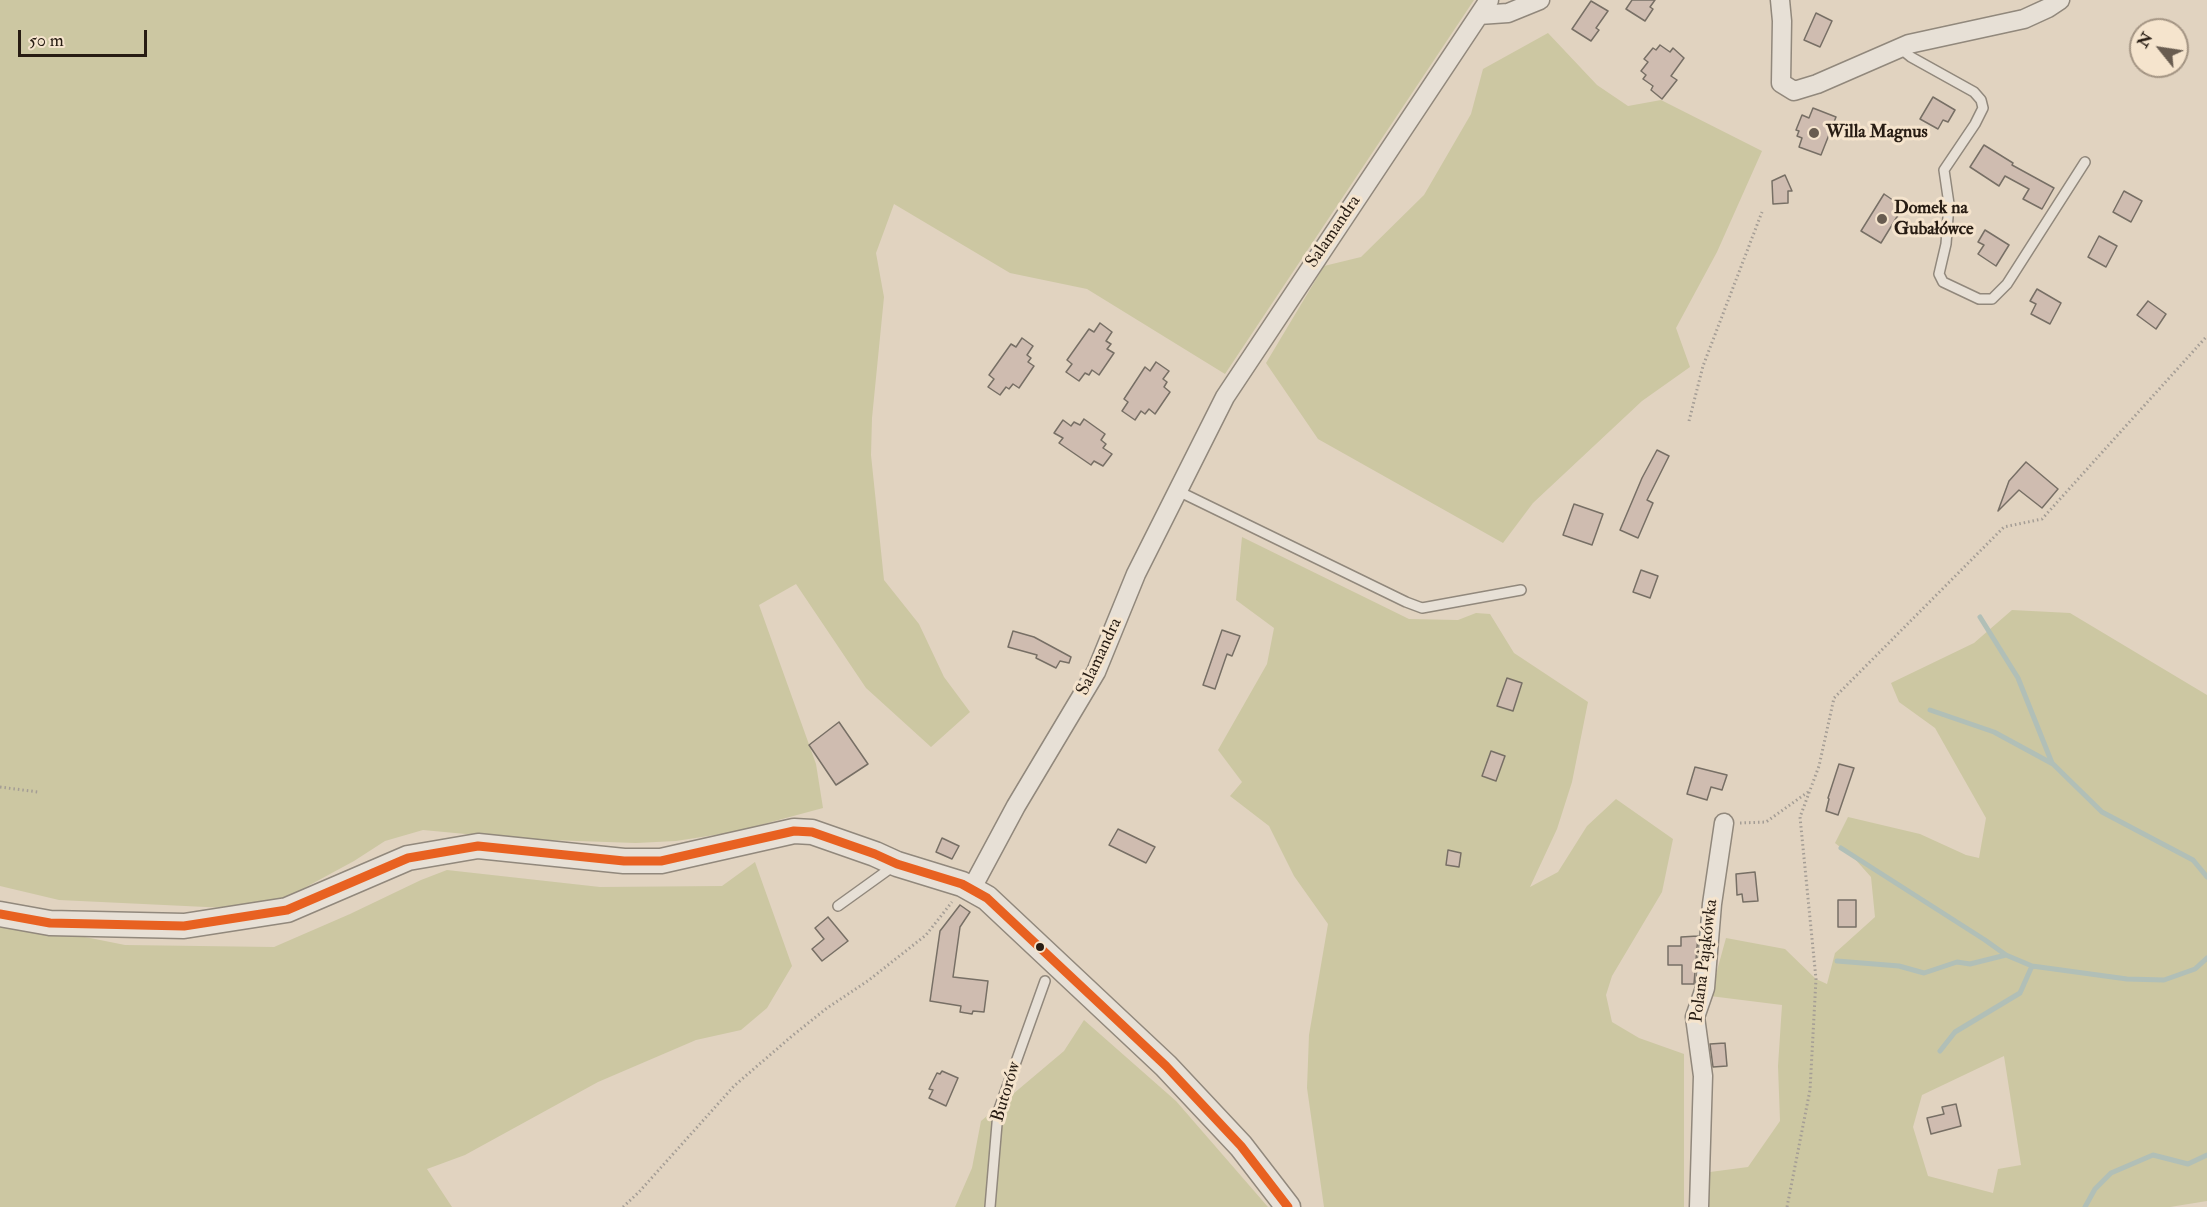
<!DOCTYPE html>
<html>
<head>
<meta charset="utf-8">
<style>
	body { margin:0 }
	#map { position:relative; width:2207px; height:1207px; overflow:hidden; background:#e1d3c0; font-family:"IM FELL Double Pica",serif }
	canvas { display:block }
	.north { position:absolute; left:2129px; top:18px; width:60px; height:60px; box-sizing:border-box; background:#f5e4cd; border:2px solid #a39483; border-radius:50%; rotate:300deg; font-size:16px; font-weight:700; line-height:24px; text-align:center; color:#271c13 }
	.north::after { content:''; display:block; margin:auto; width:21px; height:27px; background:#685c50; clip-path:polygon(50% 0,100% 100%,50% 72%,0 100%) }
	.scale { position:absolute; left:18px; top:30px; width:129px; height:27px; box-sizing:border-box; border:3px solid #271c13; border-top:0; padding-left:8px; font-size:18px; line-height:21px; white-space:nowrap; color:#271c13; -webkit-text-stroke:4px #f5e4cd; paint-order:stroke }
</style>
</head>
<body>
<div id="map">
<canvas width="2207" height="1207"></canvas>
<div class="north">N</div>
<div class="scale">50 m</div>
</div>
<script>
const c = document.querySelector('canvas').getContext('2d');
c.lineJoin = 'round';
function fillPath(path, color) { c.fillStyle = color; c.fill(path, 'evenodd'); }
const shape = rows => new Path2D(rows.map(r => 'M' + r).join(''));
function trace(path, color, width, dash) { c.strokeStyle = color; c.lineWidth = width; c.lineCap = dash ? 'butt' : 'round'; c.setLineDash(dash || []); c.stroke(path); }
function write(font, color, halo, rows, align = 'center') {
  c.font = font + ' "IM FELL Double Pica",serif'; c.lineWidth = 6; c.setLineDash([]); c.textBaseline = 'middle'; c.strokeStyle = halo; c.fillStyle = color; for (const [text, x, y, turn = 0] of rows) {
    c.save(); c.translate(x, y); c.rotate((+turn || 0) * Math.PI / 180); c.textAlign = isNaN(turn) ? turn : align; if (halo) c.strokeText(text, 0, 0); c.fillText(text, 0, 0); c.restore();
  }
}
fillPath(shape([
	[0,0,1474,0,1225,374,1087,289,1010,273,894,204,876,253,884,297,872,418,871,455,884,580,919,624,944,677,970,712,931,747,866,688,796,584,759,605,816,764,823,808,734,832,676,841,636,843,519,839,423,830,385,841,354,861,284,899,248,909,59,900,0,886],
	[1548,33,1597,85,1628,106,1661,100,1762,151,1717,252,1676,328,1690,367,1642,401,1533,503,1503,543,1318,439,1266,363,1324,266,1361,257,1424,195,1471,114,1483,69],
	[1242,537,1409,619,1458,620,1476,613,1490,614,1514,653,1588,702,1572,782,1557,829,1530,887,1558,872,1587,826,1616,799,1673,839,1662,892,1612,976,1606,995,1612,1022,1639,1038,1684,1054,1684,1207,1324,1207,1307,1088,1309,1035,1328,924,1294,876,1269,826,1230,796,1242,782,1218,750,1267,664,1274,628,1236,600],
	[2012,610,2070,613,2207,695,2207,1201,2170,1207,1708,1207,1710,1172,1748,1167,1780,1121,1778,1066,1782,1005,1710,996,1726,938,1785,949,1816,979,1827,984,1835,953,1875,917,1871,877,1854,858,1835,843,1848,817,1920,834,1966,855,1979,858,1986,818,1935,728,1899,702,1891,683,1974,643],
	[2004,1056,2021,1165,1998,1169,1993,1193,1928,1176,1913,1127,1922,1095],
	[755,862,792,966,767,1008,741,1030,696,1040,598,1082,465,1155,427,1169,452,1207,0,1207,0,920,125,945,274,947,350,914,421,880,447,870,600,887,722,886],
	[1084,1020,1176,1101,1268,1207,955,1207,972,1168,981,1121,1064,1051]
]), '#ccc7a2');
trace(shape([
	[1980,617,2018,678,2052,763],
	[1930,710,1994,732,2053,764,2102,812,2193,860,2207,877],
	[1841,848,1985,940,2006,955],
	[1837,961,1899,966,1924,973,1957,962,1970,964,2006,955,2032,966,2127,979,2164,980,2195,969,2207,958],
	[1940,1051,1955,1032,2020,993,2032,966],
	[2085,1207,2095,1189,2111,1173,2153,1155,2188,1164,2207,1155]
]), '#b1bfb7', 5);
const building = shape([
	[1632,0,1655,0,1650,7,1653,9,1645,21,1626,9,1632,0],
	[1591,1,1608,11,1596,28,1599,30,1591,41,1572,29,1591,1],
	[1816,13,1832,21,1820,47,1804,40,1816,13],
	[1660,45,1670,52,1673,48,1684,58,1671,76,1677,80,1662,99,1651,90,1653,86,1643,79,1646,75,1641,71,1648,62,1644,59,1653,48,1656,50,1660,45],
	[1933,97,1955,110,1948,122,1943,120,1938,129,1920,119,1933,97],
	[1813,108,1836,117,1821,155,1799,147,1802,138,1797,136,1799,131,1796,130,1802,115,1809,118,1813,108],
	[1984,145,2013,163,2012,165,2054,188,2042,209,2023,199,2029,189,2005,176,1999,186,1970,167,1984,145],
	[1785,175,1792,191,1788,191,1788,203,1773,204,1772,181,1785,175],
	[2124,191,2142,201,2131,222,2113,212,2124,191],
	[1884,194,1903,207,1881,243,1861,231,1884,194],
	[1985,230,2009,245,1996,266,1978,254,1984,245,1978,242,1985,230],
	[2099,236,2117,246,2106,267,2088,257,2099,236],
	[2037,289,2061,303,2050,324,2031,314,2036,304,2030,301,2037,289],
	[2148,301,2166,314,2156,329,2137,315,2148,301],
	[1100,323,1112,332,1106,341,1111,344,1107,349,1114,353,1099,375,1092,370,1089,375,1085,373,1079,381,1066,372,1072,364,1067,360,1089,329,1094,332,1100,323],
	[1022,338,1033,346,1027,355,1031,358,1028,362,1034,366,1019,388,1013,384,1009,389,1006,387,1000,395,988,387,994,379,989,375,1011,344,1016,347,1022,338],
	[1156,362,1169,371,1163,379,1167,382,1164,387,1170,392,1155,414,1149,409,1145,414,1141,411,1135,420,1122,411,1128,402,1124,399,1145,367,1150,371,1156,362],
	[1084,419,1105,434,1101,440,1106,444,1103,448,1112,454,1103,466,1094,461,1091,465,1059,443,1063,438,1054,433,1063,420,1071,426,1074,422,1080,425,1084,419],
	[1657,450,1669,456,1647,500,1653,503,1638,538,1620,530,1642,478,1657,450],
	[2026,462,2058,489,2042,508,2019,490,1998,511,2009,481,2026,462],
	[1574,504,1603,514,1592,545,1563,535,1574,504],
	[1641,570,1658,576,1650,598,1633,592,1641,570],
	[1222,630,1240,636,1232,656,1227,654,1215,689,1203,685,1222,630],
	[1013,631,1034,637,1071,657,1069,663,1060,661,1056,668,1036,658,1037,655,1008,647,1013,631],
	[1507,678,1522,683,1513,711,1497,706,1507,678],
	[839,722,868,764,836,785,809,745,839,722],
	[1491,751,1505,756,1496,781,1482,776,1491,751],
	[1839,764,1854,768,1838,815,1826,811,1829,799,1828,798,1839,764],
	[1695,767,1727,775,1722,790,1711,787,1707,800,1687,794,1695,767],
	[1118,829,1155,847,1146,863,1109,845,1118,829],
	[942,838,959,846,952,859,936,852,942,838],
	[1448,850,1461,853,1459,867,1446,865,1448,850],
	[1755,872,1758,901,1743,902,1742,894,1737,895,1736,874,1755,872],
	[1838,900,1856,900,1856,927,1838,927,1838,900],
	[960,905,970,912,960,927,953,977,988,981,984,1012,973,1011,972,1014,960,1012,961,1006,930,1001,940,931,960,905],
	[828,917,848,941,822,961,812,949,824,939,815,928,828,917],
	[1698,936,1694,984,1682,984,1682,965,1668,965,1668,946,1681,946,1681,937,1698,936],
	[1725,1043,1727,1066,1713,1067,1710,1044,1725,1043],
	[942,1071,958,1078,946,1106,929,1098,933,1090,929,1089,937,1073,940,1074,942,1071],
	[1956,1104,1961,1126,1931,1134,1927,1118,1944,1114,1942,1107,1956,1104]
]);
fillPath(building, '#cfbcb0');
trace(building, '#776f65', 1.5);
const service = shape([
	[1900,48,1911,57,1974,92,1981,100,1983,108,1975,124,1944,170,1949,204,1946,244,1939,274,1943,282,1979,299,1992,299,2007,284,2085,162],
	[1178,491,1406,602,1422,608,1521,590],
	[838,906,895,865],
	[990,1207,998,1112,1045,981]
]);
const minor = shape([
	[1780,0,1782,21,1781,83,1794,91,1817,84,1909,44,2024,19,2048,8,2060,0],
	[1479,15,1508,13,1540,0],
	[972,888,1016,806,1096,672,1136,574,1225,397,1489,0],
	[1699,1207,1703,1076,1695,1017,1705,988,1712,904,1724,823]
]);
const tertiary = shape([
	[0,914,50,923,184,926,287,910,408,858,478,846,624,861,661,861,794,831,812,832,875,854,897,864,962,884,987,898,1166,1066,1241,1146,1288,1207]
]);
trace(service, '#91887c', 12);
trace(minor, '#91887c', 21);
trace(tertiary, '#91887c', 27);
trace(shape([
	[1689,421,1703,366,1762,212],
	[0,787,38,792],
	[1740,823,1766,822,1808,792],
	[623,1207,639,1192,734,1086,792,1036,827,1008,869,980,926,935,952,902],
	[1787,1207,1810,1090,1816,979,1800,817,1819,766,1834,698,2004,527,2042,519,2207,336]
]), '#a49d95', 3, [1.5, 3]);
trace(service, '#e7e0d6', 9);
trace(minor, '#e7e0d6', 18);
trace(tertiary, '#e7e0d6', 24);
trace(shape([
	[0,914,50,923,184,926,287,910,408,858,478,846,624,861,661,861,794,831,812,832,875,854,897,864,962,884,987,898,1166,1066,1241,1146,1288,1207]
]), '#e86121', 9);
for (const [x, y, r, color] of [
	[1814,133,6,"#685c50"],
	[1882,219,6,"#685c50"],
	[1040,947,5,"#271c13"]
]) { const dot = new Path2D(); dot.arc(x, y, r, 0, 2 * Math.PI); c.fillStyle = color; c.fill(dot); trace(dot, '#f5e4cd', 2); }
write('bold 18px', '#271c13', '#f5e4cd', [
	["Willa Magnus",1826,133],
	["Domek na",1894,209],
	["Gubałówce",1894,230]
], 'left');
write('18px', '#271c13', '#f5e4cd', [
	["Salamandra",1334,232,-56],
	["Salamandra",1100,657,-65],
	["Polana Pająkówka",1705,961,-83],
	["Butorów",1007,1092,-73]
]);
</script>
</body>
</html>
